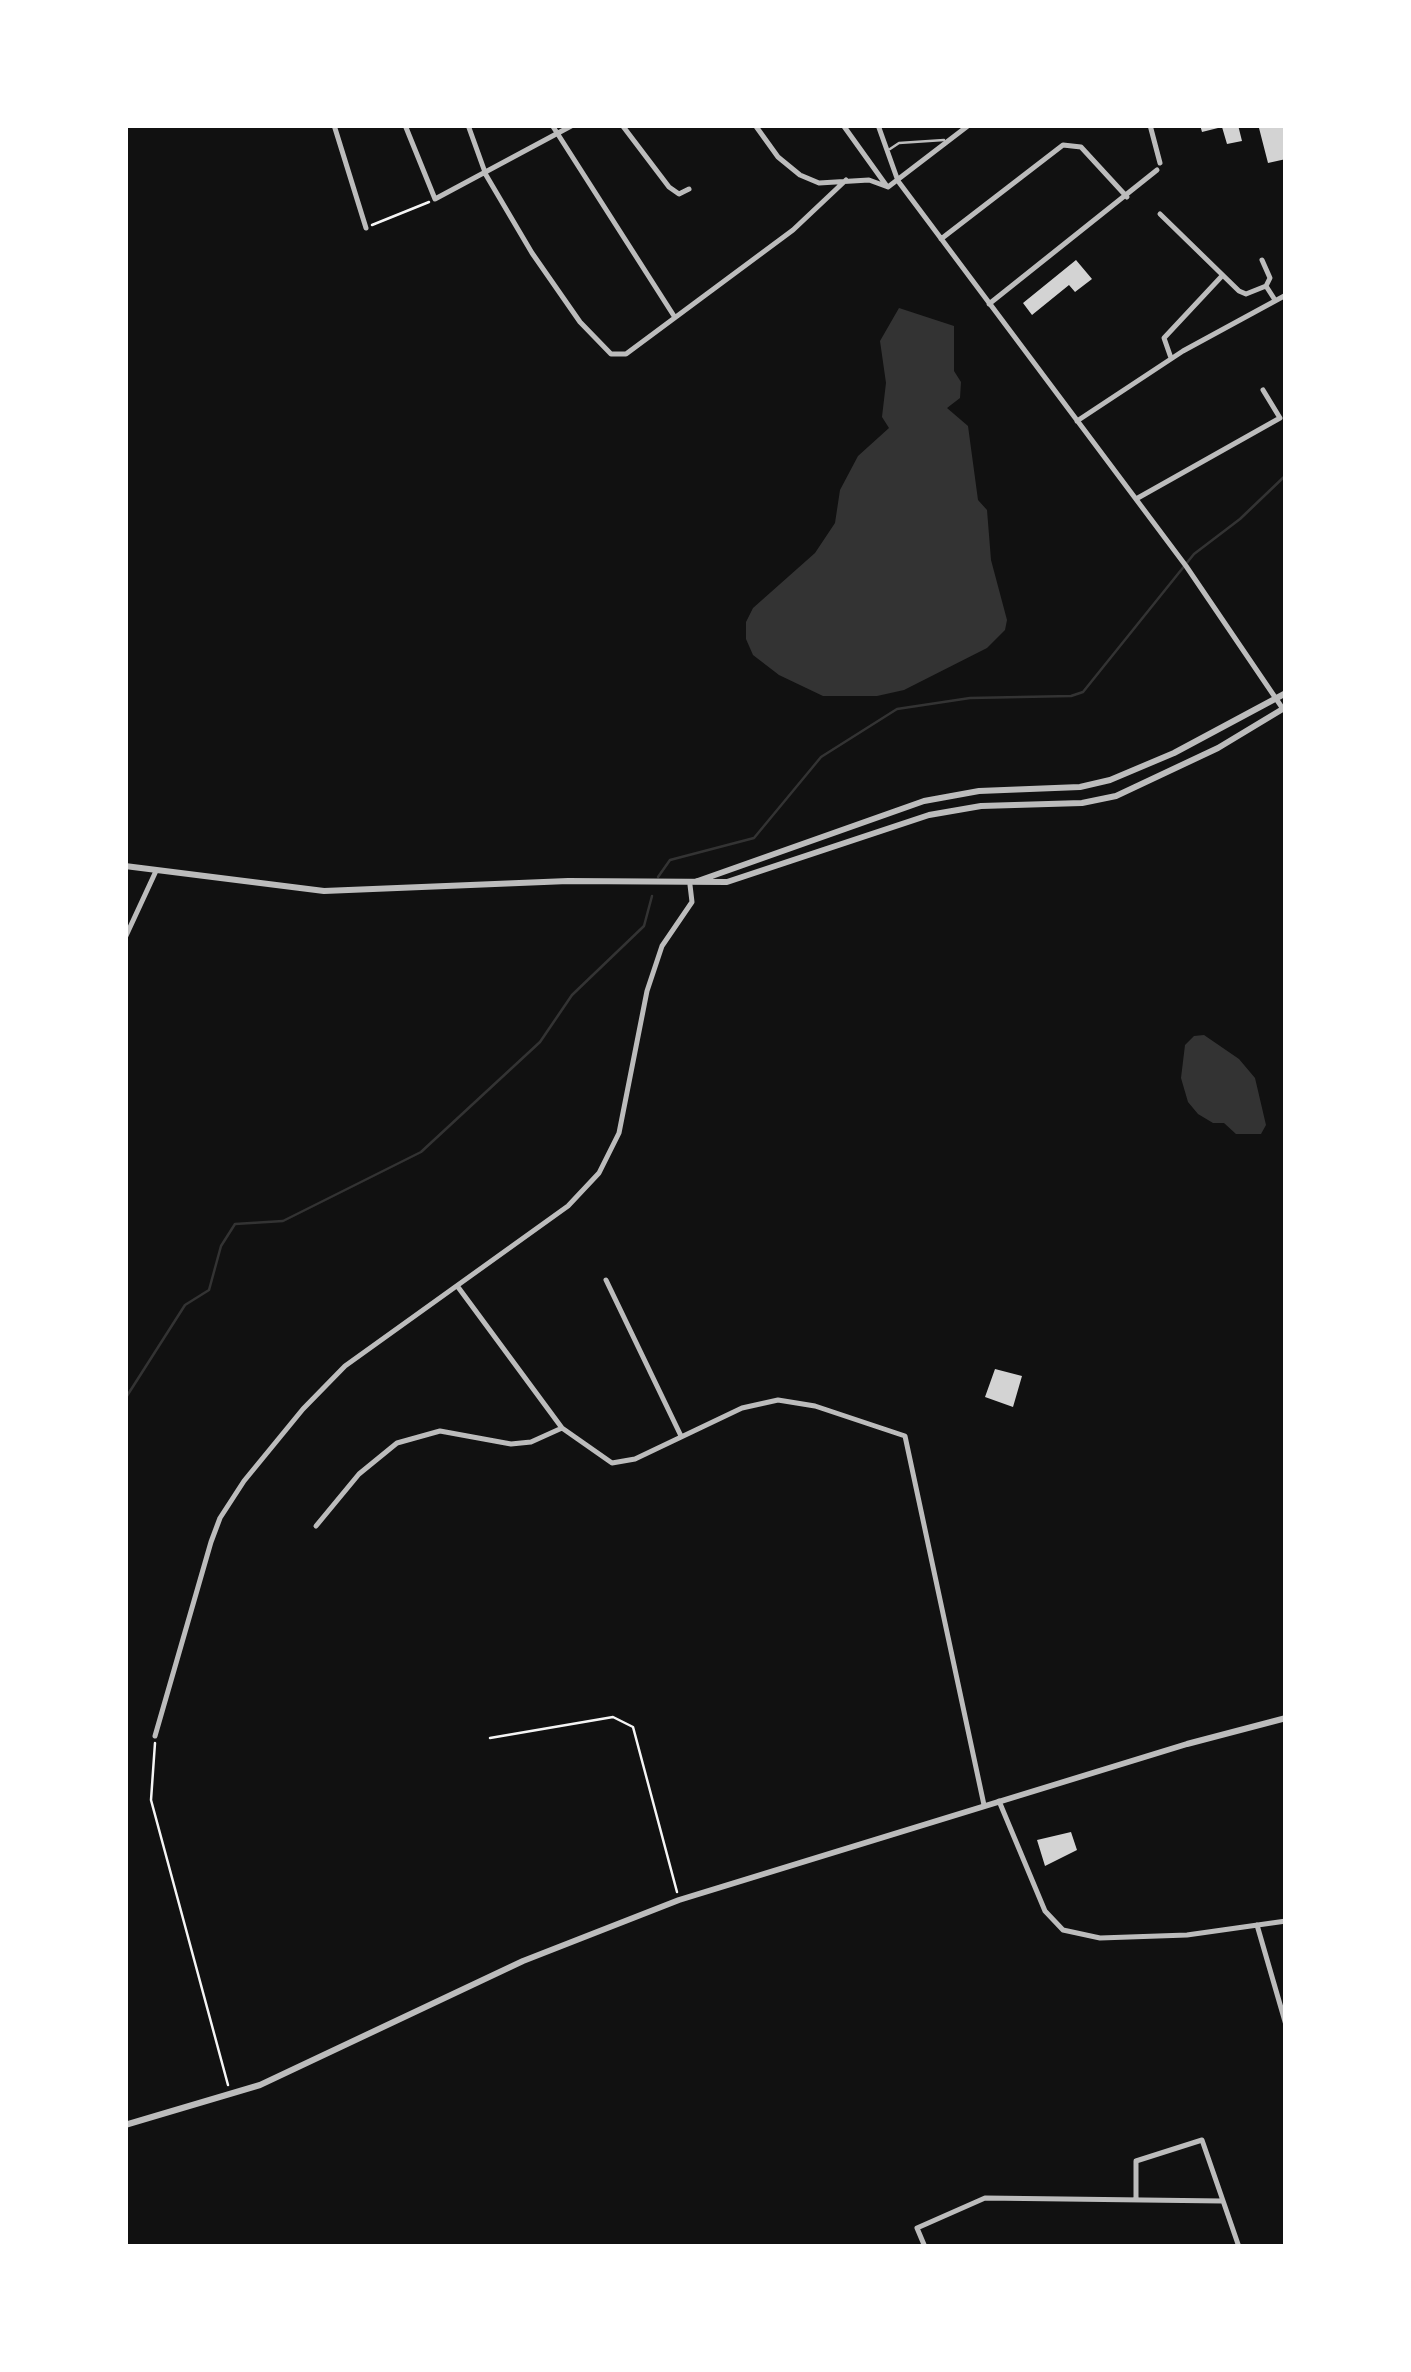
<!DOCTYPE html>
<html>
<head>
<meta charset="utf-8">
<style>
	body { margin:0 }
	#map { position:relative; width:1411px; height:2372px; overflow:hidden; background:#111; font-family:Montserrat,sans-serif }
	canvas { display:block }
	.frame { position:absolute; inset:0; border:128px solid #fff; pointer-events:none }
</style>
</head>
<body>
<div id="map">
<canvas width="1411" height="2372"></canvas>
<div class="frame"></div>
</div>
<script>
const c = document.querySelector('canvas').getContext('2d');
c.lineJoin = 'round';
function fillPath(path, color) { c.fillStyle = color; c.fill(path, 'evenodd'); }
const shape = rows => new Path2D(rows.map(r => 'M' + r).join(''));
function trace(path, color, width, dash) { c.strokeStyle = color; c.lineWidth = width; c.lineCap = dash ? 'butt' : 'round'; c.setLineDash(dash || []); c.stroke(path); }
fillPath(shape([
	[899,308,954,326,954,371,961,382,960,398,947,408,968,426,978,500,987,510,991,560,1007,620,1005,630,987,648,904,690,877,696,823,696,779,675,753,655,746,639,746,622,753,608,815,553,835,523,840,490,858,456,889,428,882,417,886,383,880,341],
	[1204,1035,1239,1059,1255,1078,1266,1125,1261,1134,1236,1134,1224,1123,1213,1123,1198,1114,1188,1102,1181,1078,1185,1045,1194,1036]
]), '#333');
trace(shape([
	[658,877,670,860,754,838,821,757,897,709,970,698,1071,696,1083,692,1194,554,1240,519,1286,475],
	[125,1399,185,1305,209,1290,221,1246,235,1224,283,1221,421,1152,540,1042,572,995,644,926,652,896]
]), '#333', 2.5);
fillPath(shape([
	[1200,125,1238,125,1242,141,1227,144,1222,127,1202,132],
	[1273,125,1286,125,1286,159,1268,163,1259,128],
	[1076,260,1092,279,1075,292,1069,285,1032,315,1023,303],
	[995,1369,1022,1376,1013,1407,985,1397],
	[1071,1832,1077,1850,1045,1866,1037,1840]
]), '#d3d3d3');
trace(shape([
	[372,225,429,202],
	[490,1738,613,1717,633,1727,677,1892],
	[155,1743,151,1800,228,2085]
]), '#f5f5f5', 2.5);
trace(shape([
	[890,149,899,143,944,140]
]), '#bcbcbc', 2.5);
trace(shape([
	[334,125,366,228],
	[405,125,435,199,573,125],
	[468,125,486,175,532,253,580,322,611,354,626,354,793,230,846,180],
	[552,125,674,316],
	[622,125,669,187,679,194,689,189],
	[755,125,778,157,800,175,819,183,869,180,888,187,969,125],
	[843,125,886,185],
	[878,125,898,181,1186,566,1283,709],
	[1150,125,1160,163],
	[1160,214,1239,291,1246,294,1266,286,1275,300],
	[941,239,1063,145,1081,147,1127,197],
	[1262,260,1270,278,1266,286],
	[989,304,1157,170],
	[1171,358,1164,338,1221,277],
	[1077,421,1183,351,1286,295],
	[1136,499,1280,418,1263,390],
	[125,938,156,871],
	[606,1280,681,1436],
	[458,1287,562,1428,612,1463,635,1459,742,1408,778,1400,815,1406,905,1436,984,1805],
	[316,1526,359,1474,397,1443,440,1431,511,1444,531,1442,562,1428],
	[155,1736,211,1542,220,1518,244,1481,303,1409,345,1366,568,1206,599,1173,619,1133,647,991,662,946,692,902,690,885],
	[999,1801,1045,1911,1063,1930,1100,1938,1187,1935,1286,1921],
	[1257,1925,1286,2025],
	[1136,2200,1136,2161,1202,2140,1239,2247],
	[925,2247,917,2228,985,2198,1222,2201]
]), '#bcbcbc', 5);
trace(shape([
	[125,866,324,891,568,881,727,882,929,815,981,806,1082,803,1116,796,1218,748,1286,707],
	[695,882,924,801,979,791,1080,787,1110,780,1174,753,1286,693],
	[125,2125,260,2085,523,1961,679,1900,1187,1744,1286,1718]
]), '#bcbcbc', 6);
</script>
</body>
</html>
